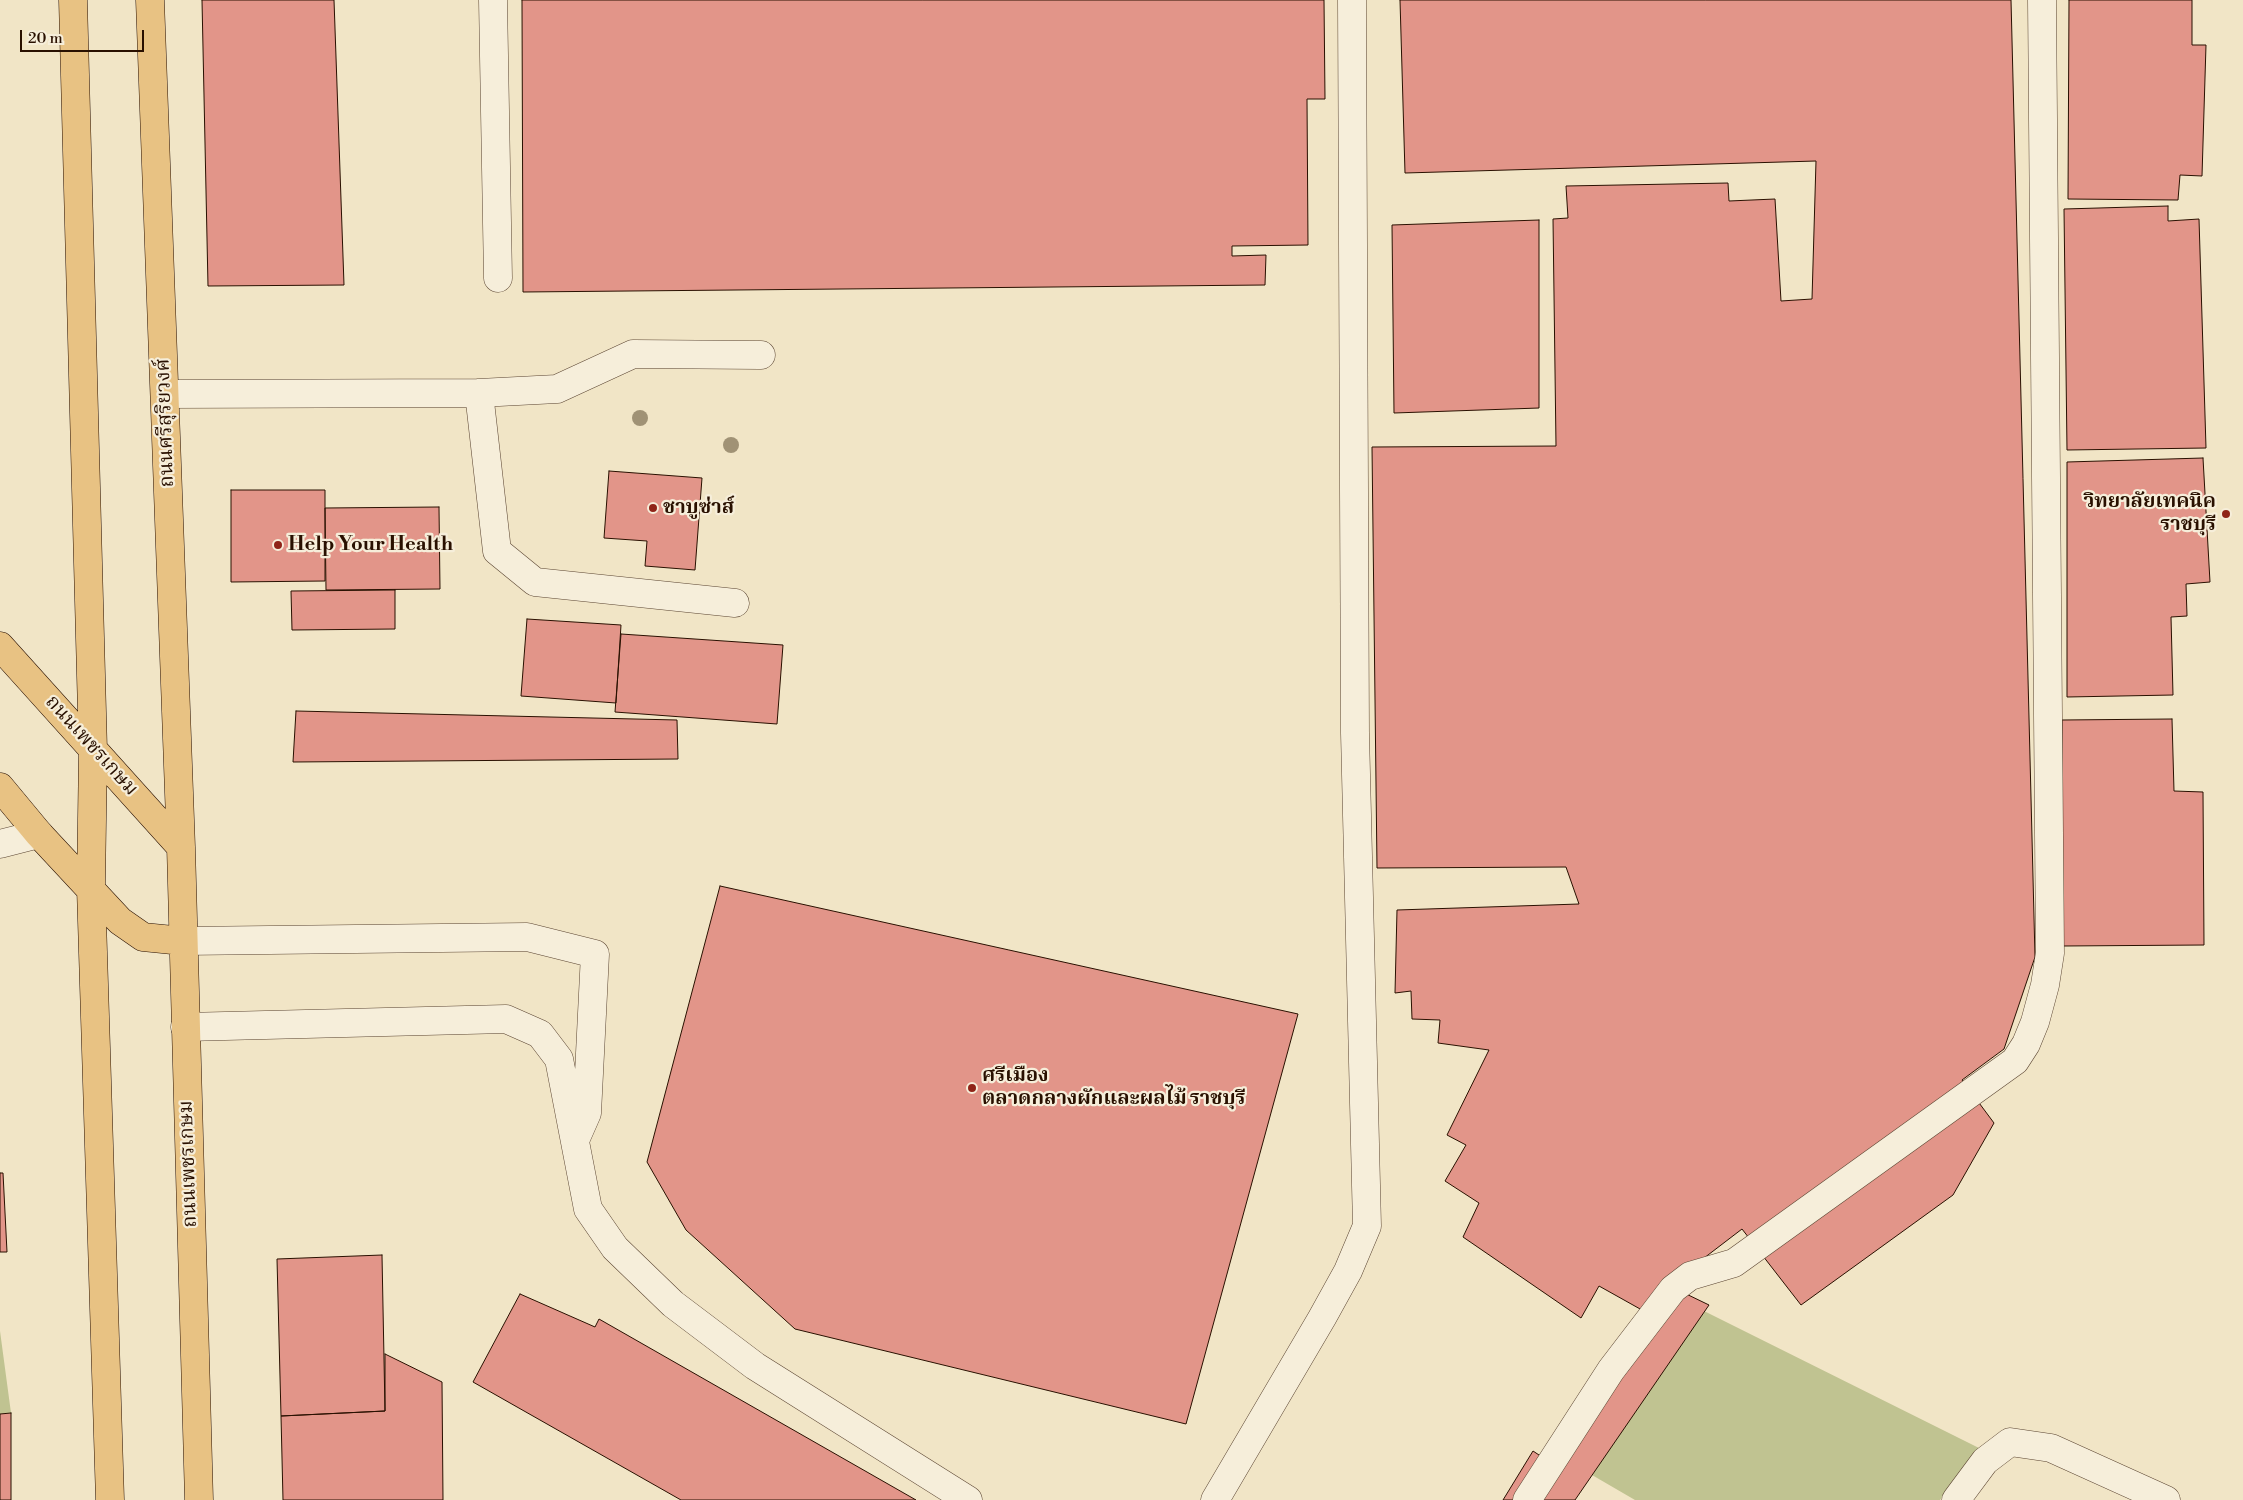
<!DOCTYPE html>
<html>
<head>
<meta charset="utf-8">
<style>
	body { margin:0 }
	#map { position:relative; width:2243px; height:1500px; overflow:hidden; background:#f1e5c6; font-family:"Libre Bodoni",serif }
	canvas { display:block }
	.scale { position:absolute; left:20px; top:30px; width:124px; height:22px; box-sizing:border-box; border:2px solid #291000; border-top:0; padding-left:6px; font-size:15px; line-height:18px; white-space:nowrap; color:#291000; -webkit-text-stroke:4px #f6eeda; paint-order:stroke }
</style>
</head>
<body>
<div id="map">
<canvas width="2243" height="1500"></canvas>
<div class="scale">20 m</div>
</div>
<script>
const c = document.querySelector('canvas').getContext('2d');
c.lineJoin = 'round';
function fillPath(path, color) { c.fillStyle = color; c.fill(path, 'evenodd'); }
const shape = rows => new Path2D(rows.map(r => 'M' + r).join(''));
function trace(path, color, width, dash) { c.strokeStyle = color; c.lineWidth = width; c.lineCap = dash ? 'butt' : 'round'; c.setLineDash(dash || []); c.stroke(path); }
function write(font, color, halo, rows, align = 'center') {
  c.font = font + ' "Libre Bodoni","Noto Serif Thai",serif'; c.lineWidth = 4.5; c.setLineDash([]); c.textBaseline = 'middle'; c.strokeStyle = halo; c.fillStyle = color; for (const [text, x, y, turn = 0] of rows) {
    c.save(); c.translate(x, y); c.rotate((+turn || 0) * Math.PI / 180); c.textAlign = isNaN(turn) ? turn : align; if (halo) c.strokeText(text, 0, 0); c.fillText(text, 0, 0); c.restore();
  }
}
fillPath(shape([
	[1704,1311,1979,1448,1940,1500,1635,1500,1592,1475],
	[0,1331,11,1413,0,1414]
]), '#c0c391');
const building = shape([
	[202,0,334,0,344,285,208,286,202,0],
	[522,0,1324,0,1325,99,1307,99,1308,245,1232,246,1232,256,1266,255,1265,285,523,292,522,0],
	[1400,0,2011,0,2035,957,2004,1049,1962,1080,1994,1123,1953,1195,1801,1305,1742,1229,1691,1268,1658,1319,1599,1286,1581,1318,1463,1237,1479,1203,1445,1181,1466,1145,1447,1135,1489,1050,1438,1043,1440,1020,1412,1019,1411,991,1395,993,1397,910,1579,904,1566,867,1377,868,1372,447,1556,446,1553,219,1568,218,1566,186,1728,183,1729,201,1775,199,1781,301,1812,299,1816,161,1405,173,1400,0],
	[2069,0,2192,0,2192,45,2206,45,2202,176,2180,175,2178,200,2068,199,2069,0],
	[2168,206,2168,221,2199,219,2206,448,2067,450,2064,209,2168,206],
	[1539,220,1539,408,1394,413,1392,225,1539,220],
	[2203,458,2210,582,2186,584,2187,616,2171,617,2173,695,2067,697,2067,462,2203,458],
	[609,471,702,478,695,570,645,566,647,541,604,538,609,471],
	[231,490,325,490,325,581,231,582,231,490],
	[439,507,440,589,326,590,325,508,439,507],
	[395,590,395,629,292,630,291,591,395,590],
	[527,619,621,625,616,703,521,696,527,619],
	[621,634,783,645,777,724,615,712,621,634],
	[296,711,677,720,678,759,293,762,296,711],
	[2172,719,2174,791,2203,792,2204,945,2063,946,2062,720,2172,719],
	[720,886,1298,1014,1186,1424,795,1329,686,1230,647,1162,720,886],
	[0,1173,3,1173,7,1252,0,1252,0,1173],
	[382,1255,385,1411,281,1416,277,1259,382,1255],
	[1678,1290,1709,1305,1575,1500,1503,1500,1533,1451,1545,1459,1678,1290],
	[520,1294,595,1327,599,1319,916,1500,681,1500,473,1382,520,1294],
	[385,1354,442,1382,443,1500,283,1500,281,1416,385,1411,385,1354],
	[11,1413,11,1500,0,1500,0,1414,11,1413]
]);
fillPath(building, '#e29589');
trace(building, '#291000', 1);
const minor = shape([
	[493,0,498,278],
	[479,393,497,551,535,582,735,603],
	[165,394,479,393,557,389,633,354,761,355],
	[0,844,39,834],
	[183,941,527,937,595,954,587,1113,576,1138],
	[185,1027,506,1019,540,1034,559,1059,588,1209,615,1248,673,1304,755,1366,968,1500],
	[1215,1500,1322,1318,1348,1271,1367,1226,1355,733,1352,0],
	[1527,1500,1611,1370,1673,1289,1690,1276,1734,1263,2015,1061,2026,1044,2035,1022,2045,985,2050,953,2042,0],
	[1956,1500,1985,1461,2010,1442,2051,1448,2166,1500]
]);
const major = shape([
	[73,0,93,750,91,888,110,1500],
	[150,0,181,847,199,1500],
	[0,646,181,847],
	[0,787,39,834,120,921,143,937,183,941]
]);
trace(minor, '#5b4532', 29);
trace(major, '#291000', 29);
trace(minor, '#f6eeda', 28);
trace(major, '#e8c283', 28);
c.fillStyle = '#a09275';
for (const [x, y] of [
	[640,418],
	[731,445]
]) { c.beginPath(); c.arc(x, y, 8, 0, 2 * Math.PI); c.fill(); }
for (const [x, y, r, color] of [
	[653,508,5,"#8f2418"],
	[2226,514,5,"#8f2418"],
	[278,545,5,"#8f2418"],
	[972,1088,5,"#8f2418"]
]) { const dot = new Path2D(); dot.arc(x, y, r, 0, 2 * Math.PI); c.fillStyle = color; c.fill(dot); trace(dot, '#f6eeda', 2); }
write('20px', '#291000', '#f6eeda', [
	["ถนนศรีสุริยวงศ์",166,423,-92],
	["ถนนเพชรเกษม",91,746,48],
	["ถนนเพชรเกษม",189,1164,-92]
]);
write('bold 20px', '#291000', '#f6eeda', [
	["วิทยาลัยเทคนิค",2216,502,"right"],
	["ราชบุรี",2216,525,"right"],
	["ชาบูซ่าส์",663,508],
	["Help Your Health",288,545],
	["ศรีเมือง",982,1076],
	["ตลาดกลางผักและผลไม้ ราชบุรี",982,1099]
], 'left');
</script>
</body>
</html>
